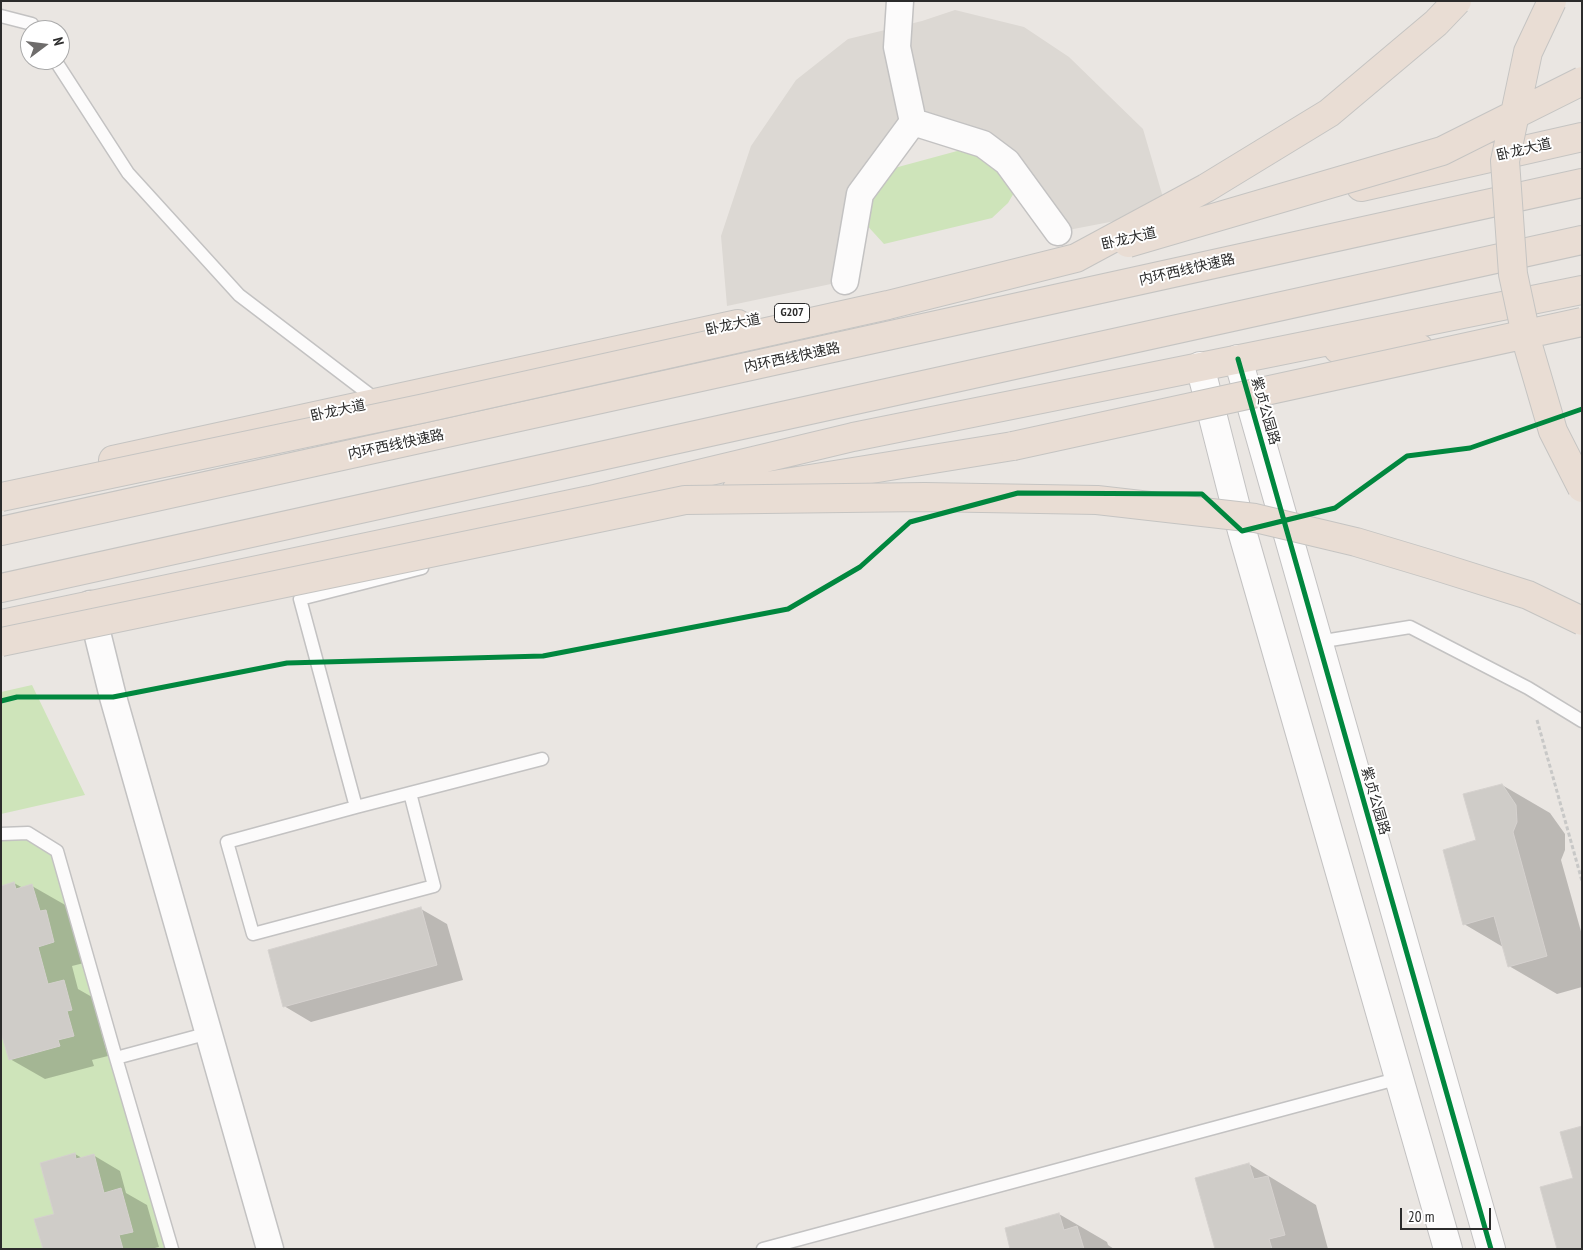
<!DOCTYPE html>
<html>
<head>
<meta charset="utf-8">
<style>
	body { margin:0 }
	#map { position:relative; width:1583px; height:1250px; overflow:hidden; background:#eae6e2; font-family:"PT Sans Narrow",sans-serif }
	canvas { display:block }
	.frame { position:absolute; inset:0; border:2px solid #2b2b2b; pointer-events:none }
	.north { position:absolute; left:20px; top:20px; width:50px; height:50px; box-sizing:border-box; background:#fff; border:1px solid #aaa; border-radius:50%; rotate:75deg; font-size:14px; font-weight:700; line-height:20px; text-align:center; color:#2b2b2b }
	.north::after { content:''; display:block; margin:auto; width:18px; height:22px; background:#6e6c6b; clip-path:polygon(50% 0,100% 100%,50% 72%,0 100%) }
	.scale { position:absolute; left:1400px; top:1208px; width:91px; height:22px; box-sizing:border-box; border:2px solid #2b2b2b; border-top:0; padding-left:6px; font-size:15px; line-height:18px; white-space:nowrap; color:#2b2b2b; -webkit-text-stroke:4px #fff; paint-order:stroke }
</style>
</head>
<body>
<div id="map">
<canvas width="1583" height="1250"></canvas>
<div class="frame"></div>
<div class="north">N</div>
<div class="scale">20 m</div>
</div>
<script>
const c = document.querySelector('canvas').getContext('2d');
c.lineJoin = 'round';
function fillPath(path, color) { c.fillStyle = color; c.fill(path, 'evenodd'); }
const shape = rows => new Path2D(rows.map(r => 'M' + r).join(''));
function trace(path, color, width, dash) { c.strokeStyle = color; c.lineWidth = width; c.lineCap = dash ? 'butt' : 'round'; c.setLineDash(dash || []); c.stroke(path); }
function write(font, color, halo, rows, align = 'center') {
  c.font = font + ' "PT Sans Narrow","Noto Sans SC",sans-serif'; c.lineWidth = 4; c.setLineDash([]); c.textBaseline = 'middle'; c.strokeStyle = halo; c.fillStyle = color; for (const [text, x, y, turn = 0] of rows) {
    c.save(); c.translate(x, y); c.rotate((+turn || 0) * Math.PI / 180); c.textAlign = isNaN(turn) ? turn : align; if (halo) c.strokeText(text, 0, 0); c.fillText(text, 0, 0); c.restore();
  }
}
fillPath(shape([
	[983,144,1018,186,1008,203,992,218,884,244,863,221,876,173],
	[32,685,85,795,1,814,1,692],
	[28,833,57,851,172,1249,1,1249,1,834]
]), '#cee4ba');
fillPath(shape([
	[955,10,1024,27,1069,57,1143,129,1167,211,1058,232,1007,162,913,122,876,173,845,281,727,306,721,236,751,146,796,80,848,39,922,21]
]), '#dcd8d3');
fillPath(shape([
	[1502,785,1550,813,1565,834,1565,850,1561,860,1582,935,1582,987,1557,994,1509,966,1503,947,1464,924,1477,841],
	[14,883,23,888,32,886,67,906,88,962,72,966,78,989,99,1001,106,1030,101,1031,108,1056,92,1060,94,1066,45,1079,10,1059,4,1039,1,1037,1,887],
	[421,909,447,924,463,980,311,1022,284,1006],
	[75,1154,82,1158,93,1155,120,1171,126,1193,147,1205,159,1247,151,1249,44,1249],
	[1249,1164,1316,1205,1328,1249,1217,1249],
	[1059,1214,1107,1242,1108,1245,1114,1249,1012,1249]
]), '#0003');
const building = shape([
	[1502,784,1516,805,1517,822,1513,832,1547,956,1508,967,1494,916,1463,925,1443,850,1476,840,1463,794,1502,784],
	[14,882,16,889,32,884,40,911,46,910,54,942,38,947,48,984,64,980,72,1010,67,1011,74,1036,58,1040,60,1046,9,1060,1,1033,1,886,14,882],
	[421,907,437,965,283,1007,268,950,421,907],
	[1582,1126,1582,1249,1557,1249,1540,1187,1573,1178,1560,1132,1582,1126],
	[75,1153,76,1159,94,1154,104,1193,121,1188,133,1232,119,1235,123,1249,43,1249,34,1219,54,1214,40,1163,75,1153],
	[1249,1163,1254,1179,1268,1176,1285,1235,1269,1239,1272,1249,1215,1249,1195,1178,1249,1163],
	[1059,1213,1064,1230,1077,1226,1084,1249,1010,1249,1005,1228,1059,1213]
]);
fillPath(building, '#cfccc8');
trace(building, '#d5d1ce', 1);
const lane = shape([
	[1,16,32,24,35,30],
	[55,60,128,173,239,295,378,401],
	[422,568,300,599,356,807,542,759],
	[1318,642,1410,627,1528,688,1582,721],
	[356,807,227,842,253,934,434,886,410,793],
	[1,834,28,833,57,851,116,1058],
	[172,1249,116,1058,209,1033],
	[763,1249,1400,1078]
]);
const street = shape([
	[913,122,983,144,1007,162,1058,232],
	[845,281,860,194,913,122,897,47,900,1],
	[90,604,113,697,270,1249]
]);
const secondary = shape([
	[1238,359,1491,1249],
	[1200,366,1242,531,1448,1249]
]);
const highway = shape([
	[1361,187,1582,137],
	[1338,349,1394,352,1419,348],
	[113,460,738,324],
	[736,491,1013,446],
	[1,531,1582,183],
	[1,588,1582,240],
	[1,624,590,500,853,437,1582,290]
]);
trace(lane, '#c3c2c2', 15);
trace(street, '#c3c2c2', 29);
trace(secondary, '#c3c2c2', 30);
trace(highway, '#c5c4c2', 30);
trace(shape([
	[1537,720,1582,881]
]), '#c8c8c7', 3, [4, 2.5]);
trace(lane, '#fcfbfb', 12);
trace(street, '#fcfbfb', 26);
trace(secondary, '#fcfbfb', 28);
trace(highway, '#e9ddd4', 28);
const highwayBridge = shape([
	[1552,1,1528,52,1505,161,1513,274,1529,349,1553,431,1582,488],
	[1128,243,1442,151,1582,81],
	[1013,446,1582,322],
	[1,497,425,408,888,305,1076,258,1206,188,1329,113,1436,23,1457,1],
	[1,642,685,500,925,497,1097,500,1255,518,1356,542,1436,566,1528,595,1582,621]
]);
trace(highwayBridge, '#c5c4c2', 30, []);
trace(highwayBridge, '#e9ddd4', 28);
trace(shape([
	[1238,359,1491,1249],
	[1,701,17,697,113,697,287,663,543,656,788,609,860,567,910,522,1018,493,1202,494,1242,531,1335,508,1407,456,1470,448,1582,409]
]), '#00873e', 5);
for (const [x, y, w] of [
	[792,313,35]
]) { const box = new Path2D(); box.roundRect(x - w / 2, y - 9.5, w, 19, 4); c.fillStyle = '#fff'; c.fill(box); trace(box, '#2b2b2b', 1); }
write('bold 12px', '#2b2b2b', null, [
	["G207",792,313]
]);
write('14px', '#2b2b2b', '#fff', [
	["卧龙大道",1524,150,-13],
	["卧龙大道",1129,239,-13],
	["内环西线快速路",1187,270,-13],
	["卧龙大道",733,325,-12],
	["内环西线快速路",792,358,-12],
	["卧龙大道",338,411,-12],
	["紫贞公园路",1265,411,74],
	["内环西线快速路",396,445,-12],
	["紫贞公园路",1375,801,74]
]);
</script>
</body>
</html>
